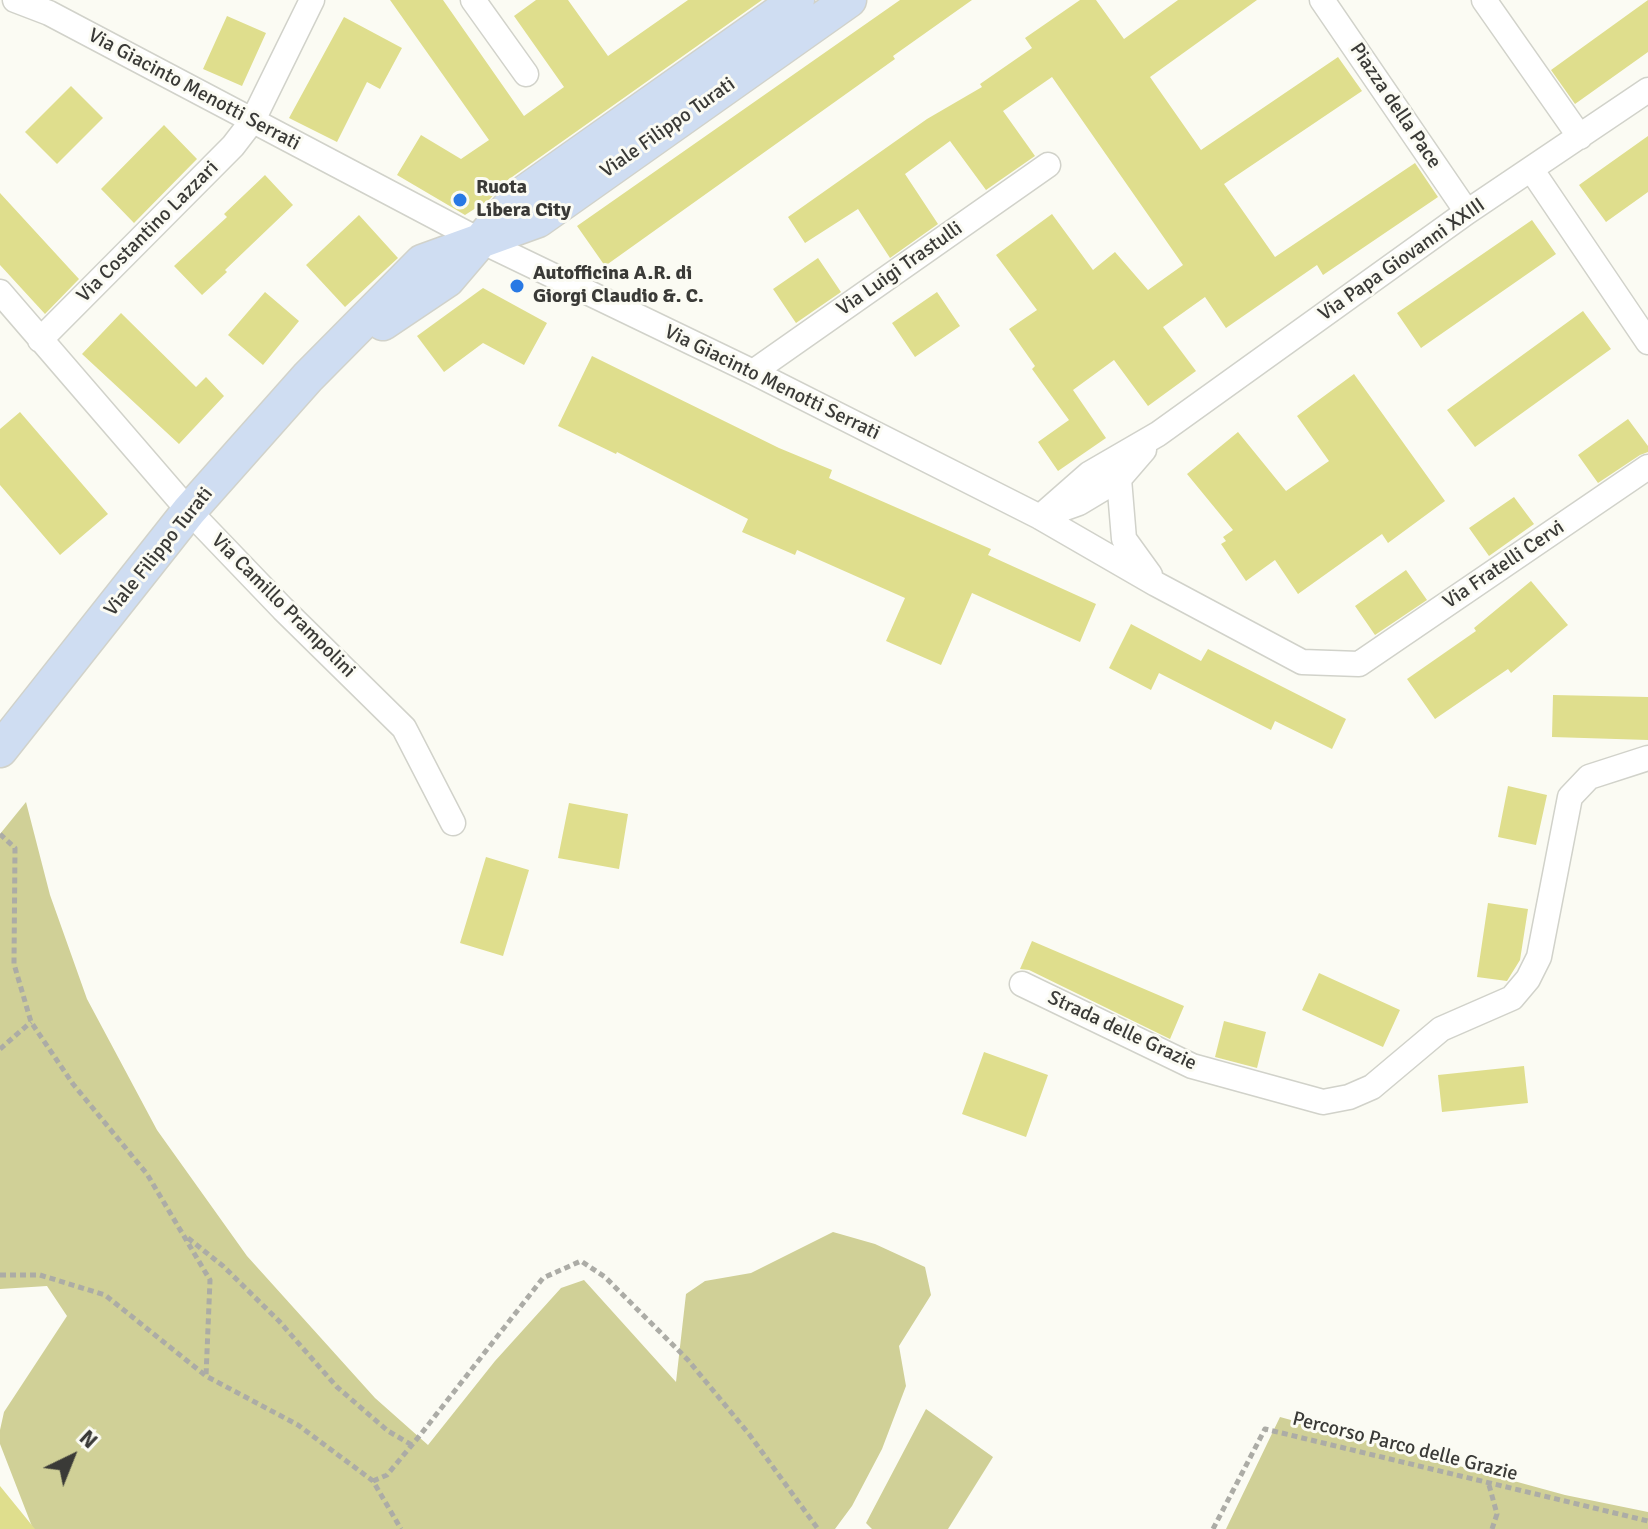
<!DOCTYPE html>
<html>
<head>
<meta charset="utf-8">
<style>
	body { margin:0 }
	#map { position:relative; width:1648px; height:1529px; overflow:hidden; background:#fbfbf3; font-family:Signika,sans-serif }
	canvas { display:block }
	.north { position:absolute; left:32px; top:1417px; width:80px; height:80px; -webkit-text-stroke:6px #fbfbf3; paint-order:stroke; rotate:43deg; font-size:22px; font-weight:700; line-height:32px; text-align:center; color:#3a3a37 }
	.north::after { content:''; display:block; margin:auto; width:28px; height:36px; background:#3a3a37; clip-path:polygon(50% 0,100% 100%,50% 72%,0 100%) }
</style>
</head>
<body>
<div id="map">
<canvas width="1648" height="1529"></canvas>
<div class="north">N</div>
</div>
<script>
const c = document.querySelector('canvas').getContext('2d');
c.lineJoin = 'round';
function fillPath(path, color) { c.fillStyle = color; c.fill(path, 'evenodd'); }
const shape = rows => new Path2D(rows.map(r => 'M' + r).join(''));
function trace(path, color, width, dash) { c.strokeStyle = color; c.lineWidth = width; c.lineCap = dash ? 'butt' : 'round'; c.setLineDash(dash || []); c.stroke(path); }
function write(font, color, halo, rows, align = 'center') {
  c.font = font + ' Signika,sans-serif'; c.lineWidth = 6; c.setLineDash([]); c.textBaseline = 'middle'; c.strokeStyle = halo; c.fillStyle = color; for (const [text, x, y, turn = 0] of rows) {
    c.save(); c.translate(x, y); c.rotate((+turn || 0) * Math.PI / 180); c.textAlign = isNaN(turn) ? turn : align; if (halo) c.strokeText(text, 0, 0); c.fillText(text, 0, 0); c.restore();
  }
}
fillPath(shape([
	[26,802,50,895,87,999,157,1130,247,1256,375,1398,428,1445,495,1361,561,1288,584,1280,676,1382,686,1294,705,1281,751,1273,833,1232,875,1244,925,1267,931,1295,899,1346,906,1386,882,1449,852,1506,835,1529,33,1529,0,1444,0,1430,4,1412,67,1316,47,1286,0,1289,0,834],
	[926,1409,993,1457,948,1529,872,1529,866,1523],
	[1280,1417,1565,1495,1648,1512,1648,1529,1226,1529]
]), '#d0d097');
fillPath(shape([
	[390,0,443,0,524,116,564,87,514,16,536,0,568,0,608,56,688,0,762,0,505,182,490,199,465,215,397,175,421,135,461,159,489,140],
	[900,0,972,0,893,56,895,59,605,266,577,226],
	[1080,0,1096,0,1124,39,1178,0,1257,0,1150,77,1201,150,1338,57,1362,91,1224,184,1275,257,1415,163,1438,197,1323,275,1317,265,1226,328,1205,297,1163,327,1196,371,1148,406,1114,360,1073,390,1106,438,1058,471,1038,442,1069,420,1032,369,1035,366,1009,329,1037,310,996,255,1052,214,1093,270,1115,252,1148,290,1183,265,1052,77,1003,111,1035,156,986,190,950,141,905,174,938,224,890,258,858,209,805,243,788,217,927,119,982,87,980,84,1032,48,1025,38],
	[1648,0,1648,52,1575,104,1551,70],
	[227,16,266,33,242,86,203,69],
	[344,17,402,48,380,89,367,82,337,142,289,118],
	[71,86,103,118,57,164,25,132],
	[164,125,197,159,134,223,101,189],
	[1648,136,1648,192,1606,222,1579,185],
	[265,175,293,205,225,270,227,272,202,295,174,266,227,217,224,214],
	[0,193,79,279,45,314,0,265],
	[359,215,398,258,345,307,306,265],
	[1532,220,1556,254,1421,348,1397,313],
	[818,258,841,292,796,323,773,289],
	[483,288,547,323,524,365,483,343,444,372,417,336],
	[265,292,299,321,263,365,228,335],
	[937,292,960,326,915,357,892,323],
	[1583,311,1611,349,1475,447,1447,410],
	[121,313,196,387,206,377,224,396,179,444,82,354],
	[592,356,779,448,832,470,829,478,991,549,988,555,1096,604,1080,642,972,593,941,665,886,641,905,598,797,550,795,555,742,532,748,519,617,452,616,454,558,426],
	[1354,374,1445,501,1388,543,1382,534,1298,594,1275,560,1246,581,1221,544,1226,541,1223,537,1233,530,1187,474,1238,432,1286,491,1329,461,1297,416],
	[20,412,108,514,60,555,0,485,0,429],
	[1628,419,1648,446,1648,452,1640,455,1598,483,1578,455],
	[1514,497,1534,524,1489,556,1469,528],
	[1406,570,1427,600,1375,635,1355,606],
	[1531,581,1568,625,1511,673,1508,669,1435,719,1407,679,1476,631,1474,628],
	[1131,624,1201,661,1208,649,1346,719,1332,749,1275,721,1271,730,1159,673,1151,690,1109,668],
	[1553,695,1648,697,1648,740,1552,737],
	[1508,786,1547,795,1536,845,1498,837],
	[569,803,628,814,619,869,558,858],
	[486,857,529,870,503,956,460,943],
	[1488,903,1528,909,1520,960,1507,981,1477,977],
	[1032,941,1184,1006,1170,1039,1029,970,1020,969],
	[1319,973,1400,1010,1383,1047,1302,1010],
	[1224,1021,1266,1032,1257,1068,1215,1057],
	[984,1052,1048,1075,1026,1137,962,1114],
	[1524,1066,1528,1103,1442,1112,1438,1075],
	[0,1486,35,1529,0,1529]
]), '#dfde8d');
const street = shape([
	[15,0,49,13,479,240,753,372,1040,517,1156,584,1302,662,1359,664,1648,467],
	[473,0,526,74],
	[1322,0,1467,212],
	[1484,0,1580,137],
	[1531,169,1648,342],
	[0,292,189,511,283,609,404,728,453,823],
	[40,340,233,146,253,120,312,0],
	[753,372,1048,165],
	[1144,450,1119,479,1124,539,1150,575],
	[1054,512,1079,503,1119,479],
	[1040,517,1089,474,1158,434,1467,212,1648,90],
	[1022,984,1192,1066,1323,1102,1349,1097,1372,1087,1441,1029,1512,998,1528,979,1539,957,1570,797,1589,777,1648,758]
]);
const secondary = shape([
	[383,323,447,280,517,198,797,0],
	[0,750,189,511,308,377,422,262,538,220,849,0]
]);
trace(street, '#d1d2ca', 27);
trace(secondary, '#d1d2ca', 37);
trace(shape([
	[0,834,15,848,14,964,31,1022,73,1084,147,1174,210,1280,206,1376],
	[0,1049,31,1022],
	[188,1238,223,1266,279,1321,337,1387,388,1431,412,1445],
	[0,1275,40,1275,105,1295,206,1376,298,1425,373,1481,401,1529],
	[373,1481,387,1475,421,1434,543,1278,581,1261,605,1277,688,1360,749,1434,818,1529],
	[1489,1485,1497,1514,1492,1529],
	[1213,1529,1265,1429,1648,1521]
]), '#acaca6', 5, [6, 4]);
trace(street, '#fff', 24);
trace(secondary, '#cfddf2', 34);
for (const [x, y, r, color] of [
	[460,200,8,"#2979e4"],
	[517,286,8,"#2979e4"]
]) { const dot = new Path2D(); dot.arc(x, y, r, 0, 2 * Math.PI); c.fillStyle = color; c.fill(dot); trace(dot, '#fbfbf3', 3); }
write('20px', '#3a3a37', '#fbfbf3', [
	["Via Giacinto Menotti Serrati",194,90,28],
	["Piazza della Pace",1395,106,56],
	["Viale Filippo Turati",668,128,-35],
	["Via Costantino Lazzari",148,232,-45],
	["Via Papa Giovanni XXIII",1402,260,-35],
	["Via Luigi Trastulli",900,269,-35],
	["Via Giacinto Menotti Serrati",772,383,26],
	["Viale Filippo Turati",159,552,-51],
	["Via Fratelli Cervi",1504,565,-34],
	["Via Camillo Prampolini",283,606,45],
	["Strada delle Grazie",1122,1031,25],
	["Percorso Parco delle Grazie",1405,1447,14]
]);
write('bold 20px', '#3a3a37', '#fbfbf3', [
	["Ruota",476,188],
	["Libera City",476,211],
	["Autofficina A.R. di",533,274],
	["Giorgi Claudio &. C.",533,297]
], 'left');
</script>
</body>
</html>
